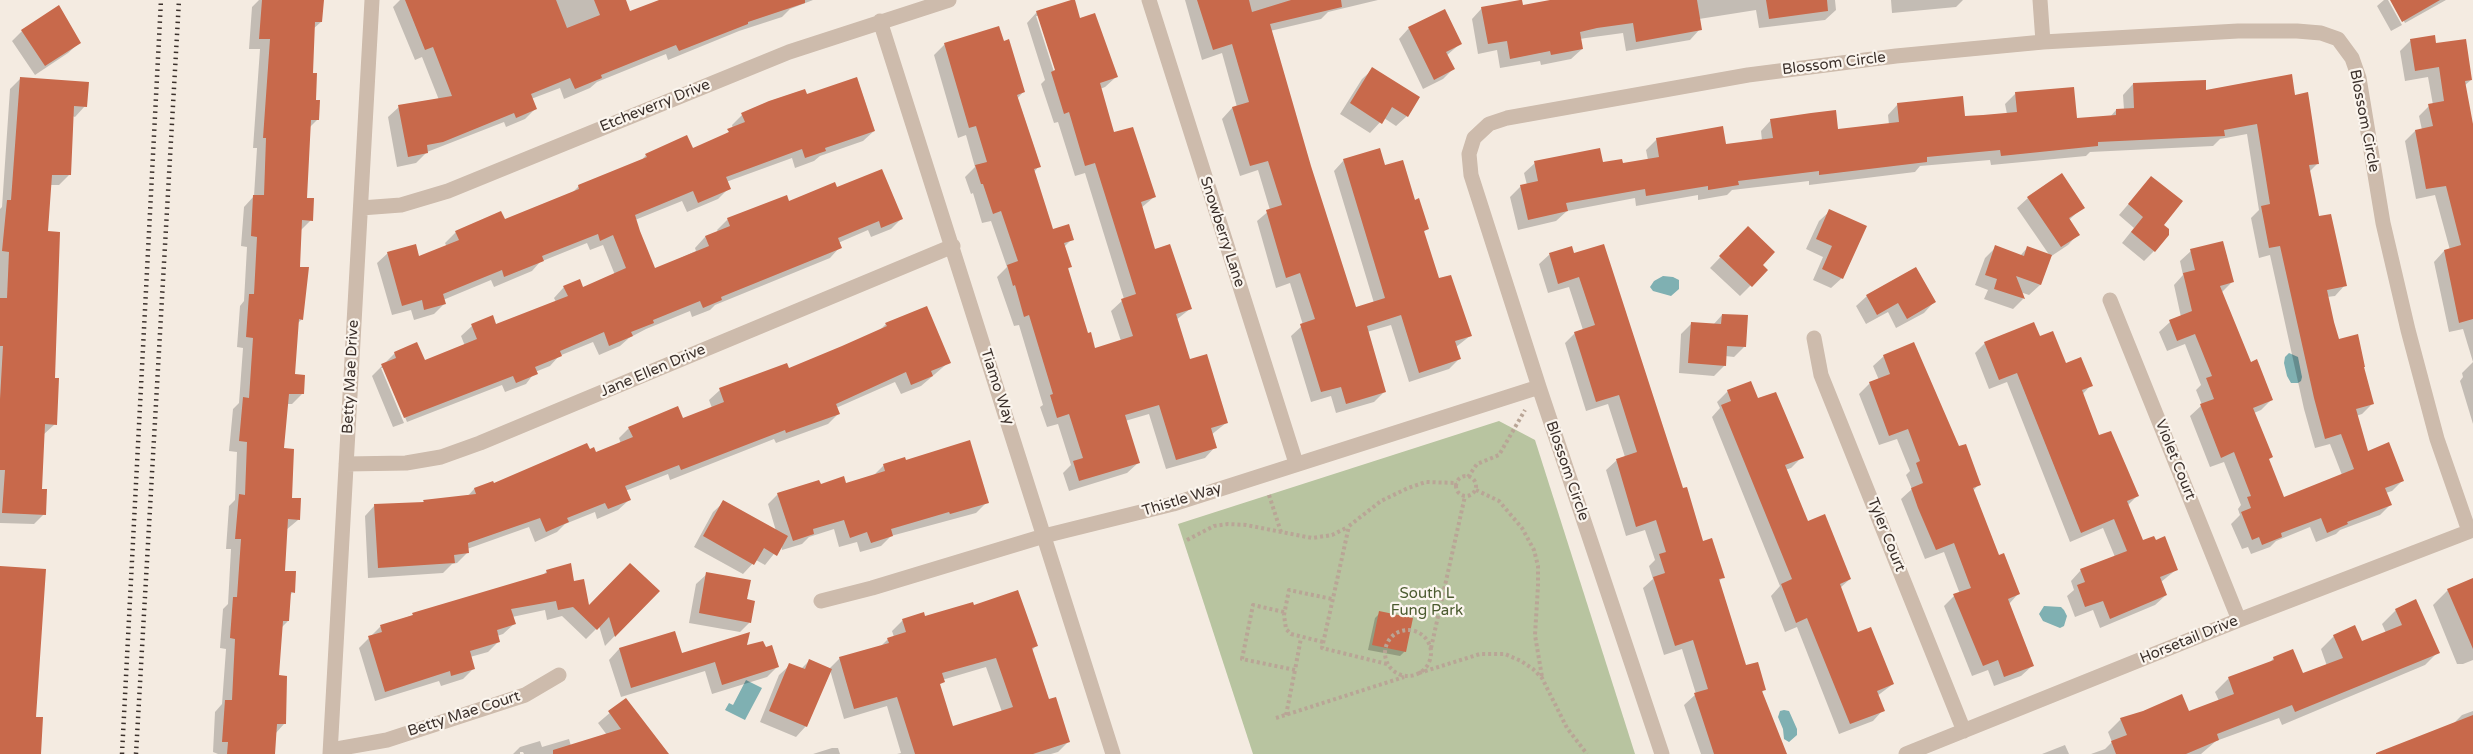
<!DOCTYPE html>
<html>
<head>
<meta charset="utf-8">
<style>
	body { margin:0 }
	canvas { display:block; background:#f4ebe1 }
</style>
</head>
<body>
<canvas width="2473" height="754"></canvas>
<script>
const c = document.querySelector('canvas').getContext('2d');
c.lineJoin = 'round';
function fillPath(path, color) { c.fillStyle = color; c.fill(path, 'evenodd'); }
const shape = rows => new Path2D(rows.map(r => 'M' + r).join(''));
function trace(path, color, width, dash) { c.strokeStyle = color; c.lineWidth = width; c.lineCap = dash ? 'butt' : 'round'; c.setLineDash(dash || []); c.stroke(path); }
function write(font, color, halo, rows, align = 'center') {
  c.font = font + ' "Varela Round",sans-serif'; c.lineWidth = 4.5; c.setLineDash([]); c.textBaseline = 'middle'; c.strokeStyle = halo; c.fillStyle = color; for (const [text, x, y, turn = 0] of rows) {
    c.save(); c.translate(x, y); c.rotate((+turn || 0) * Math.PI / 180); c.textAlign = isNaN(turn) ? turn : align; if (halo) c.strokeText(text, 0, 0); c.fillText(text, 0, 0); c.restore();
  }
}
fillPath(shape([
	[1499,421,1535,440,1635,754,1253,754,1178,524]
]), '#b8c4a0');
fillPath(shape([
	[1663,276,1673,277,1679,280,1679,289,1671,296,1653,291,1650,287,1654,281],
	[2289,353,2298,357,2302,377,2301,381,2298,383,2291,383,2287,376,2284,363,2285,357],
	[2044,606,2061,607,2064,610,2067,616,2064,626,2060,628,2043,621,2039,614],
	[746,680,762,688,745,720,725,710,729,703,733,705],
	[1784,710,1789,711,1797,729,1797,735,1789,742,1784,739,1783,729,1778,717,1780,711]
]), '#7fb0b2');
fillPath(shape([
	[259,0,322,0,321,22,313,29,311,74,317,120,309,128,305,199,311,220,300,231,299,268,302,319,297,324,294,375,302,394,292,404,287,404,283,450,291,499,298,520,286,530,283,572,293,592,290,595,288,621,281,628,278,677,284,724,275,734,274,754,218,754,213,752,215,712,222,704,226,649,220,648,223,609,228,604,231,549,226,549,229,506,235,500,237,452,229,451,233,409,239,403,243,348,237,347,240,306,244,301,247,247,241,246,244,207,254,196,257,148,253,148,260,49,249,49,252,7],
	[400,0,624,0,629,13,663,0,813,0,790,9,782,17,739,31,668,60,666,54,597,82,590,88,564,99,560,88,531,99,535,109,525,119,506,127,504,122,427,152,416,163,397,167,388,117,399,107,439,100,422,57,415,60,393,7],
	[1185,0,1378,0,1328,12,1321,19,1270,31,1309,167,1355,309,1374,303,1334,171,1344,160,1384,166,1414,202,1427,228,1423,233,1438,280,1470,336,1456,347,1459,359,1449,369,1409,382,1391,325,1367,332,1384,392,1374,402,1336,413,1331,396,1311,402,1291,336,1303,325,1290,283,1276,288,1257,221,1270,210,1258,170,1240,176,1222,119,1232,108,1237,107,1222,53,1202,60],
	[1559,0,1835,0,1836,10,1825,20,1759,28,1756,10,1699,19,1700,29,1690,40,1626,51,1623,33,1586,38,1580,39,1582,49,1571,59,1541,65,1540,61,1500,68,1497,50,1478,54,1472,19,1482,8,1522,7],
	[1891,0,1963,0,1956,7,1892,13],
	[2384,0,2388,0,2402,25,2391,31,2377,6],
	[2391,0,2446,0,2405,23],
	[1037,12,1079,20,1116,77,1105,87,1100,89,1113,134,1154,197,1141,208,1154,251,1190,309,1176,320,1189,361,1226,423,1211,435,1215,447,1205,458,1166,469,1149,414,1125,421,1138,463,1127,473,1069,491,1063,473,1071,465,1058,424,1047,427,1040,407,1043,405,1019,325,1014,326,997,277,1007,267,991,221,982,223,973,193,971,194,965,177,975,167,966,135,958,138,934,55,945,44,1023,92,1017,99,1039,166,1034,172,1052,231,1072,239,1064,247,1070,267,1067,270,1087,335,1094,349,1121,341,1111,311,1124,299,1085,173,1075,176,1058,122,1054,123,1041,84,1045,80,1027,23],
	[1036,16,1040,16,1059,77,1056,78],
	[1409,28,1461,43,1446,56,1453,69,1443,79,1423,89,1399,39],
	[22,31,79,43,68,53,35,75,12,41],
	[2410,41,2435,45,2471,80,2464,86,2473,133,2473,424,2460,381,2463,377,2462,373,2473,362,2463,329,2449,332,2434,262,2444,251,2450,250,2435,195,2416,199,2405,141,2415,131,2422,130,2419,116,2429,106,2433,105,2428,77,2405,81,2400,51],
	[1373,69,1407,116,1396,126,1384,118,1370,133,1340,114,1362,79],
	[21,78,85,106,75,117,72,116,69,175,59,185,50,185,47,233,55,424,43,435,40,490,44,514,34,524,0,523,0,209,2,207,10,89],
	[2133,84,2205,91,2294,96,2318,163,2309,172,2318,218,2345,285,2335,296,2327,297,2338,340,2372,404,2362,414,2356,416,2367,453,2402,481,2392,491,2386,493,2390,505,2380,515,2340,530,2336,534,2316,542,2310,527,2276,541,2270,547,2251,554,2248,547,2242,549,2231,524,2240,515,2238,509,2241,505,2224,462,2210,467,2190,416,2202,405,2196,390,2201,385,2185,344,2167,351,2159,332,2170,322,2181,317,2174,285,2183,275,2180,261,2191,251,2232,282,2221,293,2250,363,2271,400,2261,410,2254,413,2268,460,2283,499,2342,475,2330,444,2315,448,2304,409,2270,255,2259,258,2251,218,2259,210,2247,134,2220,139,2213,146,2090,152,2086,156,1991,165,1990,160,1920,166,1915,172,1809,185,1809,181,1732,190,1727,195,1698,200,1698,195,1636,206,1635,198,1567,211,1556,221,1518,230,1510,197,1521,186,1527,185,1524,173,1535,163,1622,165,1648,160,1646,150,1657,139,1725,146,1762,141,1761,131,1771,120,1837,131,1889,125,1888,115,1898,104,1963,117,2007,114,2005,104,2016,93,2075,119,2110,117,2116,110,2124,110,2123,95],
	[806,96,874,131,863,141,820,156,814,161,795,168,792,158,726,182,729,188,718,199,687,212,682,201,635,220,654,270,696,251,695,248,705,237,718,232,717,230,728,219,836,189,901,219,891,229,871,237,868,230,838,243,840,247,830,258,715,305,710,310,692,317,690,311,646,329,629,338,620,346,599,355,593,342,559,356,550,366,535,372,526,384,505,392,502,385,407,422,385,368,381,368,404,423,393,427,372,376,395,353,424,362,465,346,461,336,472,326,492,317,496,326,556,302,554,298,564,287,582,289,615,275,603,245,590,250,587,243,540,262,532,271,494,287,491,280,443,300,444,304,434,314,414,320,411,310,392,315,377,263,388,253,418,258,447,247,445,243,456,232,504,221,571,194,579,186,640,162,646,155,692,150,723,136,733,129,732,125,742,115],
	[2151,178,2162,225,2154,251,2144,261,2122,243,2134,228,2119,215],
	[2028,198,2083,207,2069,220,2078,234,2068,245,2050,257,2040,285,2029,295,2020,292,2023,299,2013,309,1984,299,1988,290,1975,285,1985,258,1996,247,2020,256,2027,248,2050,256,2017,208],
	[1830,211,1842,278,1831,288,1813,280,1823,257,1806,249,1819,221],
	[1748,228,1761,265,1766,270,1740,296,1710,268],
	[1571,248,1682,490,1702,543,1723,577,1718,582,1745,667,1765,689,1761,693,1785,754,1701,754,1684,705,1696,694,1682,649,1664,655,1643,588,1653,579,1649,566,1655,560,1645,530,1626,536,1606,470,1617,460,1625,457,1608,404,1586,411,1565,343,1575,333,1583,330,1569,287,1548,293,1539,264,1550,254],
	[1915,269,1934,302,1924,313,1896,328,1888,312,1866,324,1856,306,1867,296],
	[1722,315,1744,347,1734,357,1725,356,1724,366,1714,376,1679,373,1681,334,1692,323,1713,325],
	[886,324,949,362,921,386,901,394,895,382,836,408,838,414,828,424,776,443,774,439,670,480,668,474,625,491,629,500,618,510,597,519,595,512,565,524,557,532,535,542,529,527,467,549,467,553,457,563,452,564,443,573,368,578,365,516,375,505,422,503,424,501,467,497,474,489,493,485,589,451,595,454,621,444,619,438,629,428,682,420,712,408,709,400,720,390,788,370,878,332],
	[2039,338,2065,365,2091,385,2082,395,2098,437,2137,496,2127,506,2143,542,2177,569,2161,582,2166,595,2155,605,2100,628,2093,610,2075,617,2067,596,2074,590,2071,581,2081,570,2115,557,2103,528,2070,542,2007,382,1989,389,1975,353,1985,343],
	[1884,356,1958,448,1979,484,1973,491,1998,557,2018,594,2009,604,2032,666,2021,676,1994,686,1988,670,1972,676,1944,606,1954,596,1960,594,1944,552,1925,559,1901,499,1912,489,1906,475,1910,471,1897,439,1879,445,1859,394,1870,383,1879,380,1873,366],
	[1728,391,1757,400,1802,457,1791,468,1785,470,1807,523,1850,579,1840,588,1857,634,1893,684,1877,696,1883,710,1873,721,1839,734,1797,627,1785,632,1771,596,1780,586,1712,417,1720,408,1717,402],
	[884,465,987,502,976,513,891,536,881,546,860,552,857,542,839,547,834,529,809,537,802,544,782,550,781,545,765,565,756,560,743,574,694,547,713,512,724,502,776,531,768,504,778,494,820,485,845,485,873,476],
	[547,571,573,582,588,608,658,591,605,646,599,626,586,639,562,616,547,620,545,610,512,617,514,624,503,634,497,636,498,642,488,652,470,657,474,668,463,679,441,686,439,681,375,701,359,648,380,627,413,615,542,576],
	[707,574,746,601,750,622,740,632,689,623,696,584],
	[2448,590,2473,592,2473,660,2463,664,2457,664,2433,605],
	[2396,610,2438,652,2425,665,2282,725,2279,718,2216,741,2201,754,2091,754,2105,749,2112,742,2108,732,2121,719,2188,712,2219,701,2215,692,2229,678,2268,664,2274,658,2303,675,2327,666,2321,649,2334,636,2361,643,2386,633,2382,624],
	[1380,613,1405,651,1400,656,1368,650,1375,618],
	[923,614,924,618,1036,646,1031,651,1048,701,1068,742,1058,752,1051,754,897,754,901,753,887,706,844,719,830,670,806,726,796,737,760,722,779,675,790,665,801,669,809,661,829,669,840,658,881,646,888,639,894,637,892,631,902,621],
	[986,667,1002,712,952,728,939,686,942,680],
	[745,648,777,667,767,677,712,694,705,671,621,697,609,660,619,649,681,655],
	[625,700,655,754,524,754,523,752,520,752,520,754,513,754,520,747,540,741,542,747,569,739,571,746,607,735,598,723],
	[2473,711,2473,754,2386,754,2453,724,2462,715],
	[2065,745,2069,754,2042,754],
	[832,748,838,748,840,754,813,754]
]), '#0003');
fillPath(shape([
	[262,0,324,0,322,22,315,22,313,73,317,73,316,100,320,100,319,120,311,120,307,198,314,198,313,221,302,220,300,267,309,267,303,320,299,319,295,374,305,375,304,394,289,394,284,448,294,449,292,498,301,498,300,520,288,519,285,571,296,571,295,593,291,592,289,621,283,621,279,675,287,676,286,724,277,724,275,754,227,754,228,742,222,742,225,700,232,700,235,639,230,638,233,597,237,597,241,539,235,539,239,494,245,495,247,442,239,441,243,397,249,398,253,338,246,337,249,294,254,294,257,237,251,236,253,195,264,195,266,138,263,138,270,39,259,39],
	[405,0,556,0,567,28,600,15,594,0,626,0,630,11,659,0,805,0,805,3,748,22,748,24,679,51,676,45,601,75,602,78,575,89,570,78,531,94,537,109,516,118,514,113,443,142,427,145,428,153,408,157,398,105,452,96,433,47,425,50],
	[1071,0,1075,0,1080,18,1095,13,1118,77,1100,83,1114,132,1133,127,1156,197,1141,202,1155,249,1170,244,1192,309,1176,314,1190,359,1207,354,1228,423,1211,428,1217,448,1176,460,1159,405,1125,415,1140,463,1079,481,1073,461,1083,458,1069,414,1057,418,1050,395,1053,394,1029,315,1024,317,1015,285,1013,286,1007,265,1018,261,1001,211,993,214,983,184,981,184,975,165,987,162,976,126,969,128,944,43,999,26,1004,41,1009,39,1025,92,1017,95,1041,167,1034,169,1053,229,1069,224,1074,240,1064,243,1072,267,1068,268,1088,333,1091,332,1095,348,1133,336,1121,299,1136,294,1095,163,1085,166,1069,112,1064,114,1051,72,1055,70,1036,11],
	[1197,0,1249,0,1252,12,1291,0,1341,0,1342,7,1270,24,1311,166,1356,307,1385,298,1343,159,1380,148,1385,165,1403,160,1415,200,1419,198,1429,229,1424,231,1439,278,1451,275,1472,336,1455,341,1461,359,1419,373,1401,315,1367,326,1386,392,1346,404,1341,387,1321,392,1300,324,1315,319,1300,273,1286,278,1266,210,1282,205,1268,161,1250,166,1232,107,1249,102,1232,44,1213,50],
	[1520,0,1522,0,1523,5,1550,0,1697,0,1702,30,1636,42,1633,23,1597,28,1580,32,1583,49,1551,55,1550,51,1510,59,1507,41,1488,44,1481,7],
	[1766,0,1827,0,1828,11,1769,19],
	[2390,0,2440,0,2402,22],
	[59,5,81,43,45,66,21,30],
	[1445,9,1462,44,1446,52,1455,69,1434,80,1408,27],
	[2435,35,2436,43,2466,39,2472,80,2465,81,2473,124,2473,319,2459,323,2444,250,2461,245,2446,186,2426,189,2415,130,2433,126,2428,104,2444,101,2439,67,2415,71,2410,39],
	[1372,67,1420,97,1408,117,1392,107,1382,124,1350,103],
	[2292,74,2295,95,2308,92,2319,164,2309,165,2319,216,2331,214,2347,286,2327,290,2334,322,2339,339,2358,334,2365,367,2364,367,2374,404,2356,409,2368,451,2389,442,2404,481,2385,488,2392,505,2347,522,2348,524,2327,533,2321,518,2281,533,2282,537,2262,545,2259,537,2252,540,2241,512,2251,508,2247,497,2251,496,2234,452,2221,458,2200,404,2214,399,2206,378,2212,376,2195,334,2177,341,2169,320,2192,311,2183,273,2195,270,2190,249,2223,241,2234,282,2220,286,2251,362,2257,359,2273,400,2253,408,2273,457,2269,459,2284,497,2354,469,2341,434,2325,439,2314,398,2280,246,2269,248,2261,206,2270,204,2257,124,2224,130,2225,136,2098,142,2098,146,2001,156,2000,150,1927,157,1927,162,1819,175,1819,171,1738,181,1739,185,1708,190,1708,186,1646,196,1645,189,1566,203,1568,211,1528,220,1520,185,1538,181,1534,161,1600,148,1603,162,1622,159,1623,163,1659,157,1656,138,1723,126,1726,144,1773,138,1770,119,1811,113,1836,110,1838,129,1899,122,1897,103,1963,96,1965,116,1983,115,2017,112,2015,92,2074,87,2077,118,2116,115,2116,109,2134,108,2133,83,2206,80,2206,90],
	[20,77,89,82,87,107,74,106,71,175,52,175,48,231,60,232,55,378,59,378,57,425,45,424,42,489,47,489,46,515,2,513,5,470,0,470,0,399,3,346,0,346,0,298,7,298,9,252,2,251,7,200,11,200],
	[857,77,875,131,825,148,826,151,805,158,802,149,726,177,731,189,698,203,693,191,635,215,640,231,655,268,709,246,705,236,730,226,727,218,787,195,789,201,835,182,837,187,882,169,903,219,881,228,879,221,838,238,842,248,721,297,722,300,703,308,700,301,653,320,654,323,631,332,633,336,609,346,604,332,560,351,562,356,535,367,538,374,516,383,513,376,404,418,381,364,396,358,394,352,417,342,425,360,477,339,471,324,493,315,496,324,568,296,563,286,580,279,583,287,626,268,613,235,600,241,598,234,542,256,544,261,504,277,502,270,443,294,446,304,424,310,422,300,402,306,387,252,416,244,419,256,459,240,455,231,501,211,505,219,579,189,578,185,647,157,645,154,687,135,693,148,729,132,727,129,745,122,741,113,769,101,805,89,807,94],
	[2062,173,2085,208,2069,218,2080,235,2061,247,2027,197],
	[2151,176,2183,201,2164,225,2169,229,2169,235,2155,252,2131,232,2143,217,2128,204],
	[1829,209,1867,226,1843,279,1822,269,1832,246,1816,239],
	[1748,226,1775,252,1763,265,1768,270,1752,287,1719,256],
	[1604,244,1683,488,1687,487,1703,541,1712,538,1725,578,1719,579,1746,665,1758,662,1766,690,1762,691,1787,754,1714,754,1694,693,1708,689,1693,640,1675,646,1653,577,1665,573,1659,554,1666,552,1656,520,1636,527,1616,459,1637,452,1619,395,1596,402,1574,332,1595,325,1579,277,1558,284,1549,253,1572,246,1574,253],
	[1995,245,2024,256,2027,246,2052,255,2041,285,2016,276,2025,299,1994,289,1997,279,1985,275],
	[1916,267,1936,302,1907,319,1898,303,1877,315,1866,295],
	[927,306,951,363,931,371,933,376,911,385,906,372,836,404,840,414,786,433,785,430,681,470,679,465,625,486,631,500,608,509,605,503,567,518,569,522,546,532,540,518,468,543,469,553,454,555,455,563,378,568,374,504,424,502,423,500,476,494,474,488,493,481,494,483,587,443,590,449,594,447,596,452,633,437,628,427,678,406,683,418,724,402,719,388,787,363,789,368,842,346,887,326,885,323],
	[1722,314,1748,315,1746,347,1727,346,1726,366,1688,363,1691,322,1721,324],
	[2034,322,2040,336,2053,331,2066,363,2081,357,2093,386,2082,390,2099,435,2111,431,2127,468,2139,496,2127,501,2143,540,2154,536,2156,540,2165,536,2178,570,2160,577,2167,595,2110,619,2103,601,2085,607,2077,585,2085,582,2080,569,2127,551,2114,519,2081,533,2017,373,1999,380,1984,342],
	[1914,342,1959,446,1966,444,1981,485,1973,488,1999,555,2004,553,2020,594,2008,599,2034,666,2004,677,1998,660,1983,666,1953,594,1971,588,1954,543,1936,550,1918,508,1911,488,1923,483,1916,463,1920,461,1908,429,1889,436,1869,382,1890,374,1883,355],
	[1751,381,1758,398,1776,392,1804,458,1785,465,1808,521,1825,514,1851,579,1840,584,1858,632,1871,627,1894,684,1877,691,1885,711,1850,724,1807,618,1796,623,1781,584,1792,579,1721,405,1731,401,1727,390],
	[970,440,989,503,950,514,949,512,891,529,893,536,871,543,867,532,850,538,844,520,813,529,814,534,793,541,777,493,819,480,821,484,844,476,846,483,885,471,883,464,905,457,906,460],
	[723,500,788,536,777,556,764,548,754,565,703,536],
	[571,563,574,581,584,579,589,605,630,563,660,591,615,637,609,617,597,630,573,607,558,610,556,601,511,609,516,624,497,630,500,642,470,651,475,669,451,676,450,671,385,692,368,636,382,632,380,625,413,615,412,613,547,573,546,570],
	[0,566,46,569,36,717,43,717,41,754,0,754],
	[706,572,751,580,747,599,755,601,751,623,699,613],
	[2473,578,2473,649,2447,589],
	[1018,590,1038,646,1032,648,1049,699,1056,697,1070,742,1033,754,915,754,897,697,854,709,839,657,889,643,887,638,906,632,902,619,924,612,925,616,973,602,974,605],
	[996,658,1013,707,953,726,940,684,945,682,942,673],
	[2416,599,2440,653,2295,712,2292,705,2217,734,2219,740,2186,754,2116,754,2111,741,2127,735,2120,718,2143,711,2182,694,2189,711,2234,694,2228,677,2274,660,2273,657,2293,649,2303,673,2343,658,2333,635,2355,625,2362,641,2402,625,2395,609],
	[1379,611,1413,618,1406,652,1372,645],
	[675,631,682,653,750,632,747,645,763,641,766,647,772,645,779,667,722,685,715,662,631,688,619,648],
	[809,659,832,669,807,727,769,711,789,663,805,669],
	[626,698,669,754,553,754,553,750,621,729,608,711],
	[2473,715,2473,754,2376,754,2376,753]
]), '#c8694b');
trace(shape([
	'1456 486a10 10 0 1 1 20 0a10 10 0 1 1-20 0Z',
	[1468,477,1477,464,1499,455,1525,410],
	[1476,490,1499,501,1522,528,1534,550,1538,566,1538,586,1535,635,1542,677],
	[1269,495,1281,532],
	[1187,540,1214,526,1228,524,1246,525,1312,538,1332,535,1348,527],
	[1284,612,1253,605,1242,659,1295,670,1301,638],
	'1385 653a23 23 0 1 1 46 0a23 23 0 1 1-46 0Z',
	[1323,642,1291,634,1286,629,1284,615,1289,590,1332,599],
	[1431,648,1465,496],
	[1387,664,1322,648,1349,526,1381,501,1408,488,1426,482,1457,483],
	[1419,673,1480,654,1505,654,1521,661,1533,669,1542,678,1567,728,1587,754],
	[1286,715,1295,670],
	[1276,718,1404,677]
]), '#b9a596', 4, [3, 3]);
trace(shape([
	[1149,0,1296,463],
	[2040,0,2043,42],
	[880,21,1113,754],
	[361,208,401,205,448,191,789,52,949,0],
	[2110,300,2239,620],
	[1814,338,1821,375,1964,731],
	[346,464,406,463,441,457,480,443,953,246],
	[821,601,872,588,1044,536,1173,504,1539,387],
	[331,750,387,740,525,695,559,675],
	[330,754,372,0],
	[1662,754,1539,387,1471,175,1469,154,1474,138,1489,124,1507,118,1748,75,1896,56,2043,42,2238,31,2297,31,2321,33,2338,39,2352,58,2359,78,2383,223,2408,330,2437,439,2469,531],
	[1906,754,2239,620,2473,530]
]), '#cdbbac', 15);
trace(shape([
	[122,754,161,0],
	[136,754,179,0]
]), '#3b302b', 4.5, [1.5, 4.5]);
write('15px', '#3b302b', '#fbf5ee', [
	["Blossom Circle",1834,64,-7],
	["Etcheverry Drive",655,106,-22],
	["Blossom Circle",2364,121,79],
	["Snowberry Lane",1222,232,72],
	["Jane Ellen Drive",653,371,-23],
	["Betty Mae Drive",351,377,-87],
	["Tiamo Way",997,387,72],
	["Violet Court",2175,460,68],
	["Blossom Circle",1567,471,71],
	["Thistle Way",1182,500,-17],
	["Tyler Court",1886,535,68],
	["Horsetail Drive",2189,640,-22],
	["Betty Mae Court",464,714,-18]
]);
write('15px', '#4a5a2e', '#fbf5ee', [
	["South L",1427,594],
	["Fung Park",1427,611]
]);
</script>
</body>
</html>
